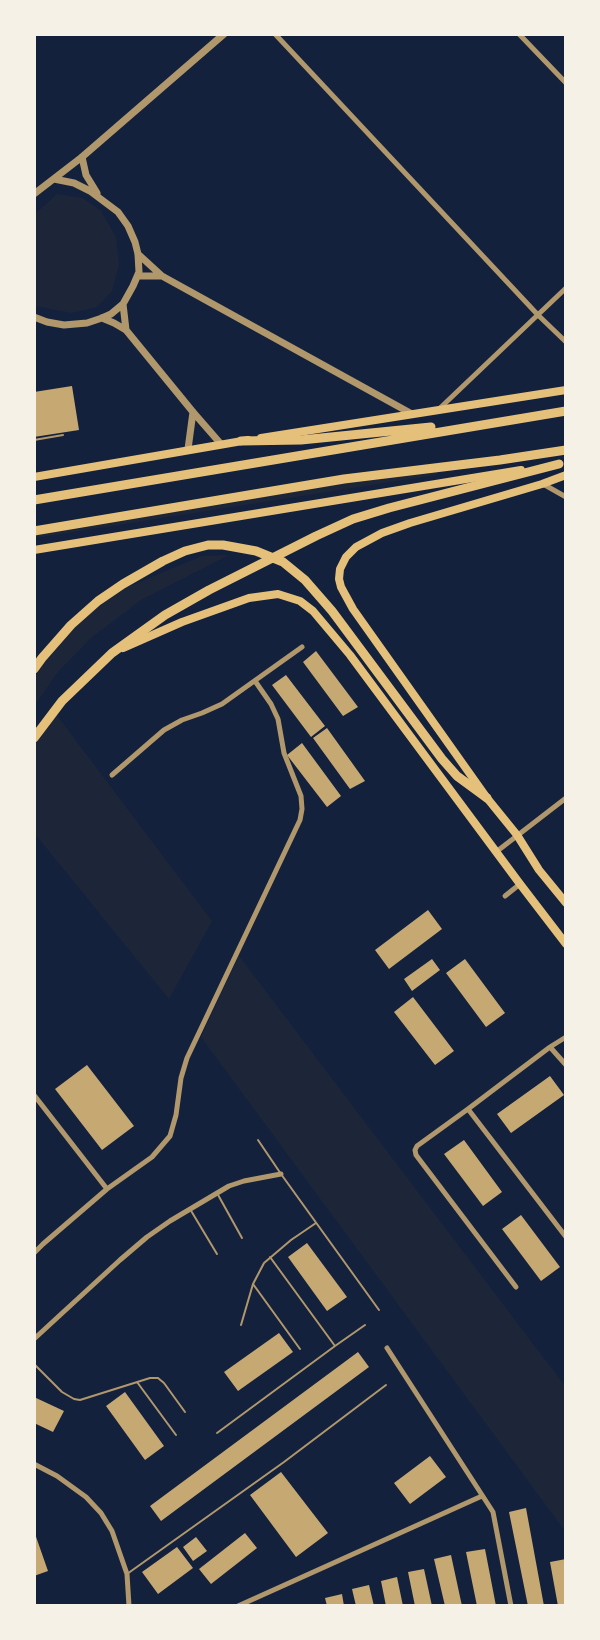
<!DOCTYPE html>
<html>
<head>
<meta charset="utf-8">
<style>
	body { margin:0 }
	#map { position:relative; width:600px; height:1640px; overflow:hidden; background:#14213d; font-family:"Space Grotesk",sans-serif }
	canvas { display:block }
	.frame { position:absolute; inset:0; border:36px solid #f6f1e7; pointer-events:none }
</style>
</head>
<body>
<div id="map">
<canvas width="600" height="1640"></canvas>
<div class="frame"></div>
</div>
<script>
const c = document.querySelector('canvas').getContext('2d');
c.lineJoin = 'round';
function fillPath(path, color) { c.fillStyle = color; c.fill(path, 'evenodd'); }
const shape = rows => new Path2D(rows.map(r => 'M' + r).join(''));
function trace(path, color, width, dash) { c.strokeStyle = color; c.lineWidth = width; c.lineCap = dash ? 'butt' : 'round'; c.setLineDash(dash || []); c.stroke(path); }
fillPath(shape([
	[57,194,83,198,101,211,116,237,119,264,112,291,97,307,72,313,35,306,35,214],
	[446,466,435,475,35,538,35,534],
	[229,555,141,600,92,637,57,673,35,705,35,676,58,643,82,619,123,589,202,556],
	[55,713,212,921,169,999,35,834,34,747],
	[239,956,565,1386,565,1531,201,1037]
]), '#1d2539');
fillPath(shape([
	[72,386,79,430,34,437,34,392],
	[316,651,358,707,343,716,303,662],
	[286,675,325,726,311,737,272,685],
	[327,728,365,781,350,789,313,738],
	[302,743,341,796,327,807,287,755],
	[428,910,442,929,389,969,375,950],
	[432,959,440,970,412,991,404,979],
	[465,959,505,1013,486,1027,446,973],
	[413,997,454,1051,435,1065,394,1012],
	[87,1065,134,1126,102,1150,55,1089],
	[550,1076,564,1095,511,1133,497,1114],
	[464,1140,502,1192,483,1206,444,1154],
	[521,1215,560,1267,541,1281,502,1229],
	[307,1243,347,1297,327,1311,288,1257],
	[279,1333,293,1352,238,1391,224,1372],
	[358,1352,369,1367,161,1521,150,1506],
	[125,1392,164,1446,145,1460,106,1406],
	[34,1397,64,1411,53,1432,34,1423],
	[430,1456,446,1477,410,1504,394,1483],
	[281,1472,328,1533,296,1557,250,1495],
	[526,1508,544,1606,528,1606,509,1512],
	[34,1531,48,1571,34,1576],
	[245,1533,257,1548,211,1584,199,1569],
	[196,1537,207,1551,193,1561,183,1547],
	[177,1547,193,1568,158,1594,142,1572],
	[485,1549,496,1606,477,1606,466,1552],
	[451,1555,462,1606,445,1606,434,1559],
	[566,1559,566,1606,558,1606,550,1562],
	[424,1569,432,1606,415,1606,408,1572],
	[397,1577,403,1606,386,1606,381,1581],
	[369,1585,374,1606,356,1606,352,1589],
	[342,1594,344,1606,327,1606,325,1598]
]), '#c6a872');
trace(shape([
	[34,440,63,435],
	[258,1140,281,1174,379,1310],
	[217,1193,242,1238],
	[190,1209,217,1254],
	[253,1284,300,1349],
	[241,1325,253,1284,264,1263,291,1240,316,1223],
	[335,1346,365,1325],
	[34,1364,62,1392,74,1399,80,1400,150,1378,158,1378,164,1383,185,1412],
	[137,1382,176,1435],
	[217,1433,335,1346,270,1257],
	[127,1574,284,1462,386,1385]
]), '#b1986c', 2);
trace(shape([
	[275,34,538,315,566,342],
	[519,34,566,83],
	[438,410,566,288],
	[543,484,566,497],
	[112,775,164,730,182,720,202,713,222,704,302,647],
	[496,852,566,798],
	[505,896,520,884],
	[550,1047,566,1037],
	[566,1065,550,1047,468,1109,566,1237],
	[34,1095,107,1189],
	[468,1109,417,1146,415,1150,416,1155,516,1287],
	[34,1253,43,1244,107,1189,152,1157,170,1136,176,1115,181,1078,187,1058,300,820,302,809,301,796,284,753,278,719,271,704,255,681],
	[34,1339,120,1260,147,1237,170,1221,229,1186,244,1181,281,1174],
	[387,1348,493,1512,511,1606],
	[34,1464,57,1476,86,1497,101,1513,112,1531,127,1574,129,1606],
	[238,1606,482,1496]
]), '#b1986c', 5);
trace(shape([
	[82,157,86,175,97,193],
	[34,194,82,157,224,34],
	[138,254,162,276,412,414],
	[138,276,162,276],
	[123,304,126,330],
	[34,317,47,322,64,325,87,323,102,318,111,314,123,304,133,286,139,272,138,254,135,242,128,226,118,212,90,191,74,183,54,179],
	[102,318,114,323,126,330,193,412,220,443],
	[188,449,193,412]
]), '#b1986c', 7);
trace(shape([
	[566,475,542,484,410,523,382,533,356,547,346,557,340,569,339,579,341,587,353,609,487,798,517,835,539,870,566,903],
	[123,648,182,622,249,598,278,594,300,601,313,611,350,655,520,884,566,944]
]), '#e5c07b', 8);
trace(shape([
	[261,438,566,390],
	[34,477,248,440],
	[34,550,521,470]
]), '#e5c07b', 8);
trace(shape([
	[241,441,301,440,431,427],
	[34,500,566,411],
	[34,531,344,479,500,460,566,450],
	[34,669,42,658,71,625,98,601,123,584,163,561,185,551,208,545,223,545,256,551,283,562,305,580,332,611,442,759,457,776,487,798],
	[34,738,62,701,112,653,165,615,209,590,316,536,353,519,389,508,559,464]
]), '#e5c07b', 9);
</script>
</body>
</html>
